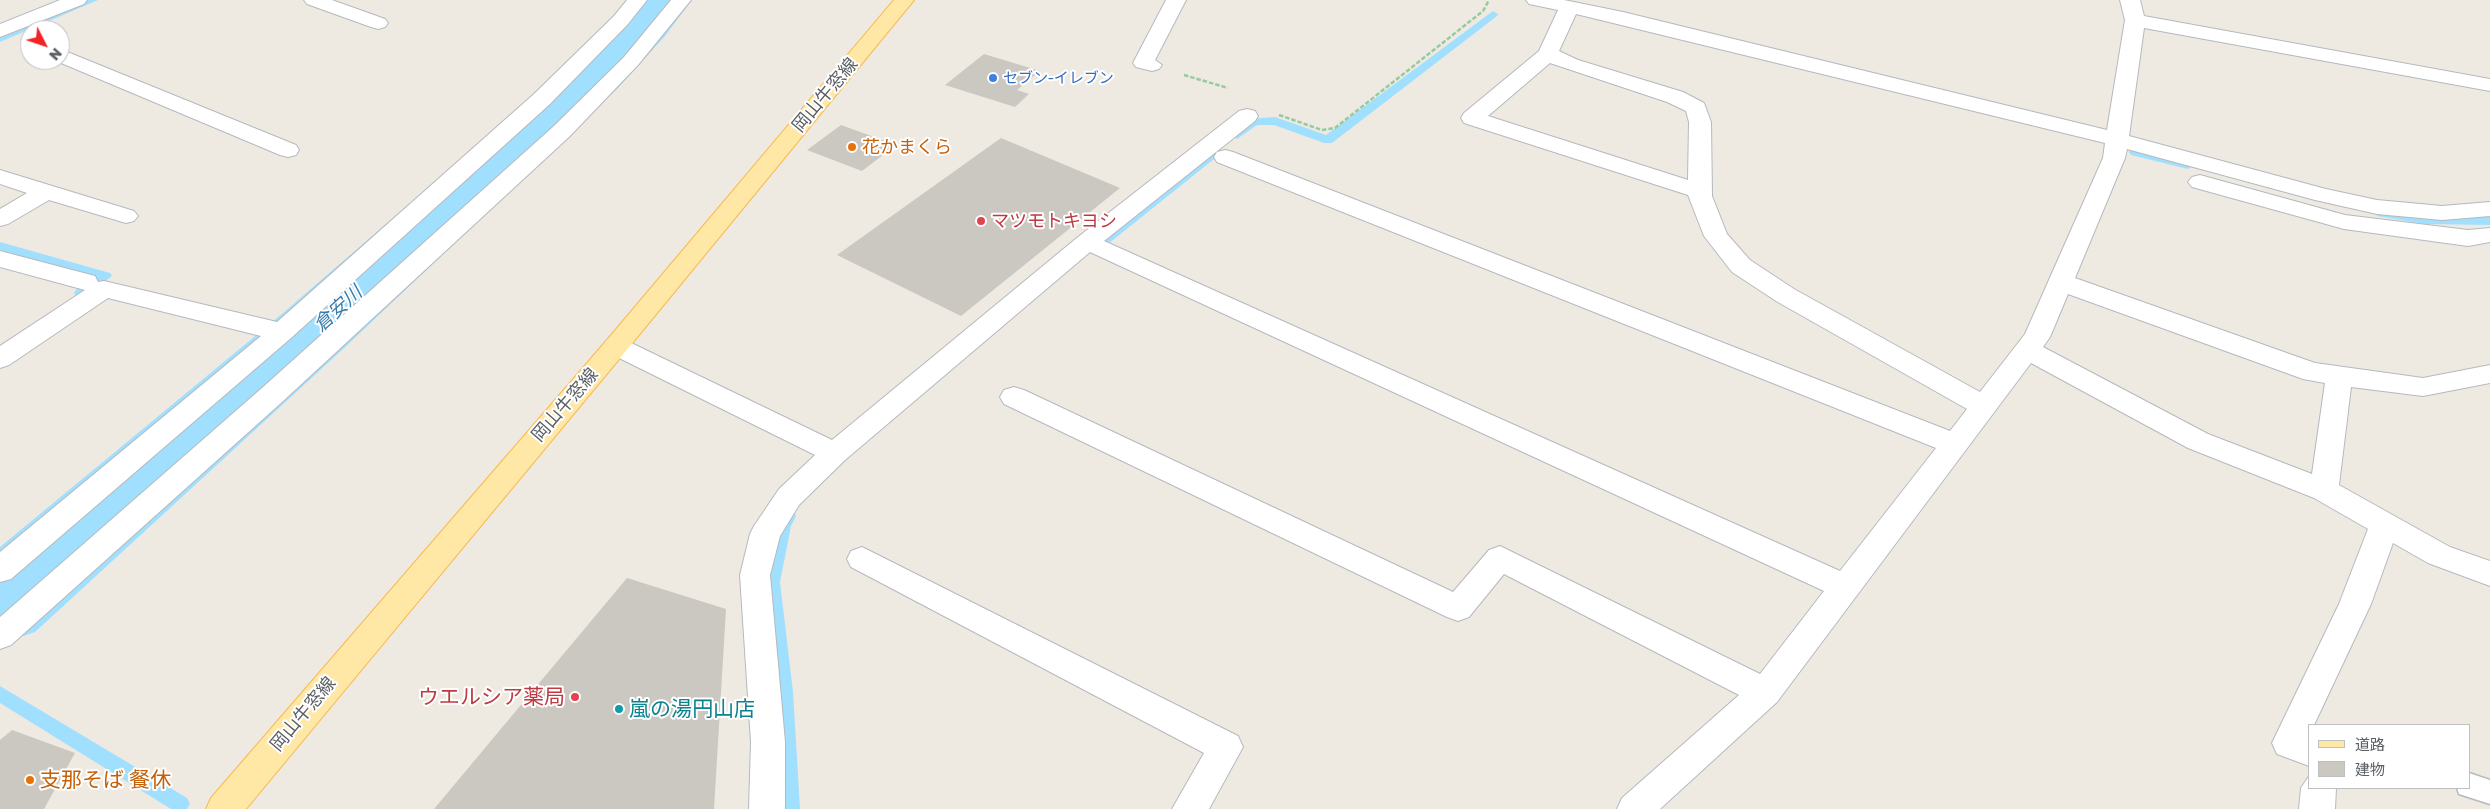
<!DOCTYPE html>
<html>
<head>
<meta charset="utf-8">
<style>
	body { margin:0 }
	#map { position:relative; width:2490px; height:809px; overflow:hidden; background:#eeeae2; font-family:"Golos Text","Noto Sans JP",sans-serif }
	canvas { display:block }
	.legend { position:absolute; left:2308px; top:724px; width:162px; height:65px; box-sizing:border-box; background:#fff; border:1px solid #bdbfc1; margin:0; padding:6px 9px; list-style:none; font-size:15px; color:#5a5f64 }
	.legend li { display:flex; align-items:center; gap:10px; height:25px }
	.legend b { width:25px; border:1px solid #bdbfc1 }
	.north { position:absolute; left:20px; top:20px; width:50px; height:50px; box-sizing:border-box; background:#fff; border:1px solid #bdbfc1; border-radius:50%; rotate:131deg; font-size:14px; font-weight:700; line-height:20px; text-align:center; color:#5a5f64 }
	.north::after { content:''; display:block; margin:auto; width:18px; height:22px; background:#f42126; clip-path:polygon(50% 0,100% 100%,50% 72%,0 100%) }
</style>
</head>
<body>
<div id="map">
<canvas width="2490" height="809"></canvas>
<ul class="legend">
<li><b style="height:6px;background:#ffe8a6"></b>道路</li>
<li><b style="height:14px;background:#cbc7c1"></b>建物</li>
</ul>
<div class="north">N</div>
</div>
<script>
const c = document.querySelector('canvas').getContext('2d');
c.lineJoin = 'round';
const shape = rows => new Path2D(rows.map(r => 'M' + r).join(''));
function fillPath(path, color) { c.fillStyle = color; c.fill(path, 'evenodd'); }
function trace(path, color, width, dash) { c.strokeStyle = color; c.lineWidth = width; c.lineCap = dash ? 'butt' : 'round'; c.setLineDash(dash || []); c.stroke(path); }
function write(font, color, halo, rows, align = 'center') {
  c.font = font + ' "Golos Text","Noto Sans JP",sans-serif'; c.lineWidth = 4; c.setLineDash([]); c.textBaseline = 'middle'; c.strokeStyle = halo; c.fillStyle = color; for (const [text, x, y, turn = 0] of rows) {
    c.save(); c.translate(x, y); c.rotate((+turn || 0) * Math.PI / 180); c.textAlign = isNaN(turn) ? turn : align; if (halo) c.strokeText(text, 0, 0); c.fillText(text, 0, 0); c.restore();
  }
}
fillPath(shape([
	[84,0,98,0,0,42,0,35,84,0],
	[1493,11,1498,14,1497,16,1332,143,1324,143,1274,125,1257,125,1237,139,1231,135,1250,119,1275,117,1326,135,1493,11],
	[1215,148,1221,152,1219,155,1103,248,1093,248,1091,245,1093,242,1211,149,1215,148],
	[2135,148,2192,162,2194,165,2188,169,2131,155,2129,152,2131,149,2135,148],
	[2382,209,2425,216,2490,217,2490,225,2425,224,2377,216,2376,213,2382,209],
	[0,242,110,273,112,276,86,296,76,296,74,293,76,290,94,277,0,250,0,242],
	[788,510,794,512,796,516,791,526,780,582,793,692,800,809,780,809,775,692,764,582,775,526,782,512,788,510],
	[0,686,187,798,190,804,187,809,171,809,0,703,0,686]
]), '#a1dfff');
fillPath(shape([
	[629,0,692,0,665,36,616,90,341,351,35,632,0,644,0,547,283,313,474,148,570,62,629,0]
]), '#a1dfff');
fillPath(shape([
	[984,54,1040,71,1017,90,1029,94,1015,107,945,85],
	[841,125,896,145,862,171,807,150],
	[1001,138,1120,188,961,316,837,255],
	[627,578,726,609,714,809,434,809],
	[12,730,75,753,44,809,0,809,0,740]
]), '#cbc7c1');
const service = shape([
	[2469,773,2490,780,2490,804,2459,794,2457,788,2469,788,2469,773]
]);
const minor = shape([
	[60,0,87,0,84,4,0,37,0,24,60,0],
	[304,0,332,0,385,19,388,23,385,27,378,29,371,27,307,4,304,0],
	[627,0,647,0,628,24,550,104,291,338,11,579,0,582,0,552,261,336,108,298,9,365,0,368,0,346,85,290,0,267,0,251,95,276,98,282,104,281,277,322,534,94,614,16,627,0],
	[671,0,691,0,638,65,570,136,282,402,11,645,0,649,0,617,262,388,554,126,624,57,671,0],
	[1166,0,1186,0,1155,60,1162,65,1159,69,1152,71,1136,67,1133,63,1166,0],
	[1526,0,1564,0,1623,12,2107,130,2125,20,2120,0,2140,0,2144,16,2490,79,2490,91,2144,28,2129,136,2326,189,2377,200,2442,206,2490,202,2490,216,2442,220,2377,214,2315,200,2127,149,2125,158,2075,278,2315,363,2423,378,2490,365,2490,383,2423,396,2351,387,2339,485,2450,547,2490,561,2490,586,2428,563,2393,543,2371,604,2314,725,2309,725,2309,766,2277,754,2272,743,2339,604,2368,529,2314,498,2188,448,2031,363,1777,702,1660,809,1617,809,1622,798,1739,695,1504,574,1469,617,1458,621,1447,617,1004,404,1000,397,1004,390,1014,387,1024,390,1453,592,1489,550,1500,546,1760,674,1824,591,1090,252,845,460,799,505,780,536,770,575,785,742,785,809,749,809,751,742,740,575,750,534,754,526,779,489,815,455,607,352,603,346,607,340,616,337,625,340,832,440,1078,237,1239,111,1247,109,1255,111,1258,116,1255,121,1104,241,1840,571,1936,448,1217,162,1214,157,1217,152,1225,150,1233,152,1950,431,1967,409,1776,301,1732,272,1704,236,1688,195,1464,123,1461,118,1464,113,1539,51,1558,10,1529,4,1526,0],
	[1576,14,2105,143,2103,158,2025,334,1980,392,1794,289,1750,260,1727,234,1712,196,1711,122,1704,103,1683,92,1578,60,1559,51,1576,14],
	[1550,63,1667,102,1686,111,1689,122,1688,180,1488,116,1550,63],
	[2068,294,2303,379,2325,383,2312,474,2208,434,2043,347,2050,337,2068,294],
	[60,49,296,145,299,150,296,155,288,157,280,155,54,60,60,60,60,49],
	[0,170,134,211,138,216,134,221,126,223,49,200,8,224,0,226,0,209,27,193,0,184,0,170],
	[2200,175,2345,215,2468,230,2490,228,2490,242,2468,246,2344,229,2192,187,2188,182,2192,177,2200,175],
	[862,547,1238,736,1243,747,1209,809,1172,809,1204,753,851,567,847,559,851,551,862,547],
	[2309,776,2309,788,2336,788,2335,809,2299,809,2301,788,2309,776]
]);
const primary = shape([
	[894,0,914,0,625,352,246,809,206,809,211,798,607,340,894,0]
]);
trace(service, '#b5b9bd', 3);
trace(minor, '#b5b9bd', 2);
trace(primary, '#fab94e', 2);
trace(shape([
	[1184,75,1228,88],
	[1279,115,1322,130,1335,128,1483,11,1489,0]
]), '#96cba0', 2.5, [4.5, 2]);
fillPath(service, '#fff');
fillPath(minor, '#fff');
fillPath(primary, '#ffe8a6');
for (const [x, y, r, color] of [
	[993,78,5,"#3f7fe0"],
	[852,147,5,"#e8710a"],
	[981,221,5,"#e0444e"],
	[575,697,5,"#e0444e"],
	[619,709,5,"#0f9aa8"],
	[30,780,5,"#e8710a"]
]) { const dot = new Path2D(); dot.arc(x, y, r, 0, 2 * Math.PI); c.fillStyle = color; c.fill(dot); trace(dot, '#fff', 2); }
write('15px', '#366cbe', '#fff', [
	["セブン-イレブン",1003,78]
], 'left');
write('18px', '#5a5f64', '#fff', [
	["岡山牛窓線",825,95,-50],
	["岡山牛窓線",565,405,-49],
	["岡山牛窓線",303,714,-50]
]);
write('18px', '#c56008', '#fff', [
	["花かまくら",862,147]
], 'left');
write('18px', '#be3a42', '#fff', [
	["マツモトキヨシ",991,221]
], 'left');
write('italic 19px', '#357cae', '#fff', [
	["倉安川",338,309,-42]
]);
write('21px', '#be3a42', '#fff', [
	["ウエルシア薬局",565,697]
], 'right');
write('21px', '#0d838f', '#fff', [
	["嵐の湯円山店",629,709]
], 'left');
write('21px', '#c56008', '#fff', [
	["支那そば 餐休",40,780]
], 'left');
</script>
</body>
</html>
